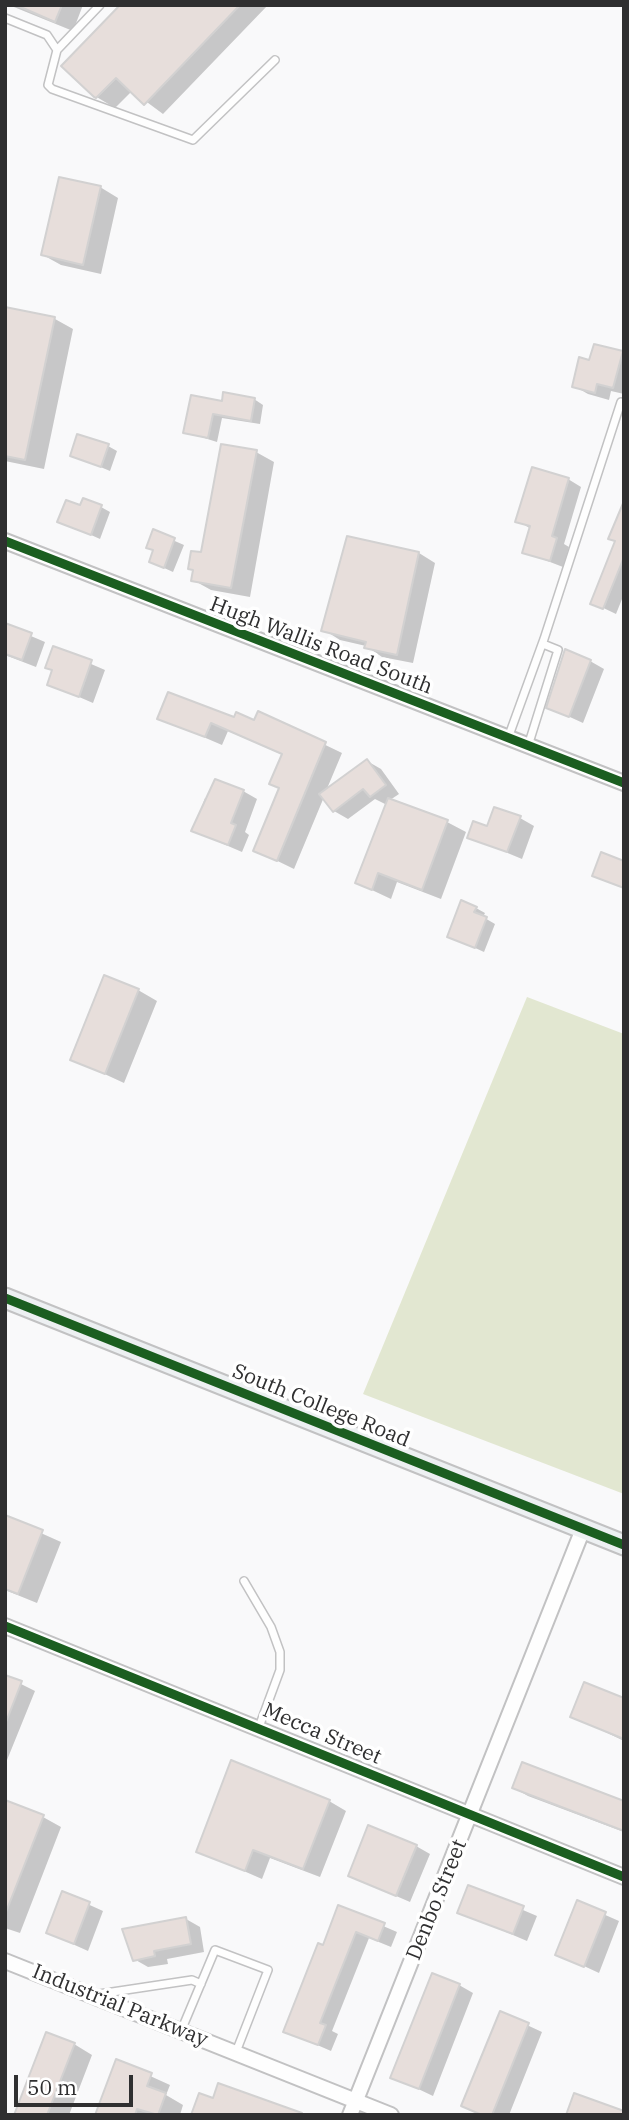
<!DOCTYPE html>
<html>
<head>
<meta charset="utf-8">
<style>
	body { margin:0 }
	#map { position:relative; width:629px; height:2120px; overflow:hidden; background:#f9f9fa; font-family:"IBM Plex Serif",serif }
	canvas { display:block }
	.frame { position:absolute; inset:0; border:7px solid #2f2f30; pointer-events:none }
	.scale { position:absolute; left:14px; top:2075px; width:119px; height:32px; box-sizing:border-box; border:4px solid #2f2f30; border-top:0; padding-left:9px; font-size:21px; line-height:24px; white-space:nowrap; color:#2f2f30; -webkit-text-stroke:5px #fff; paint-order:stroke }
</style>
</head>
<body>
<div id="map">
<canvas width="629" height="2120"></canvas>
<div class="frame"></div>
<div class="scale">50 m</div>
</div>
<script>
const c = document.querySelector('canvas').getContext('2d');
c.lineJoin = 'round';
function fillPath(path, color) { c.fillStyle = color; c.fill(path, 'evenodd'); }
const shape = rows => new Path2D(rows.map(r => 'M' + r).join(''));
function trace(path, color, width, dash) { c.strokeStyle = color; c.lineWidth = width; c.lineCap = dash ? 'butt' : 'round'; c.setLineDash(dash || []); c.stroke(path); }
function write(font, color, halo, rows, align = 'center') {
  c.font = font + ' "IBM Plex Serif",serif'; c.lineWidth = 7; c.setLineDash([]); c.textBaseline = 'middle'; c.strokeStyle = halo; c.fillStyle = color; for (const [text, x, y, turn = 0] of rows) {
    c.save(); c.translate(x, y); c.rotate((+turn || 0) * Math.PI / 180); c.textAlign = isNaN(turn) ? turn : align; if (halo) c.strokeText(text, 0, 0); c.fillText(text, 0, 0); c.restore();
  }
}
fillPath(shape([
	[527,997,624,1034,624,1494,363,1394]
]), '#e2e7d1');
fillPath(shape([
	[9,5,83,5,73,31],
	[122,5,268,5,163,114,132,91,115,108,95,96],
	[100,187,118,198,101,274,61,265,43,255],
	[5,309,55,319,73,329,44,469,5,461],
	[622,352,624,394,611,391,609,400,588,394,574,386,591,362],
	[254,399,263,405,260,424,222,418,217,442,185,432,223,403],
	[108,446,117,451,110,471,72,455],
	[256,452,274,462,250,597,211,590,193,580,194,571,190,568,202,554],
	[568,479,581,487,564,544,569,547,563,567,524,552,531,529,518,521],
	[81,507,101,507,110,512,100,539,60,521],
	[624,512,624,594,616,614,593,603,617,542],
	[154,532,184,545,173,572,151,562,155,551],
	[419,553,435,563,413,663,382,657,366,646,340,640,324,630],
	[5,625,45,642,36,667,5,655],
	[54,648,105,670,93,703,49,684,54,671],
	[590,661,604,669,583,723,548,707],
	[259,713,342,753,326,791,367,761,381,769,399,794,390,800,447,822,466,832,441,899,397,882,391,899,357,883,387,805,375,799,348,819,334,811,324,797,294,869,255,850,281,789,283,755,228,731,222,745,159,718,255,722],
	[243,791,257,799,245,832,249,835,242,852,193,831,205,798],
	[520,818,534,826,522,859,469,837],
	[476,908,485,913,483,917,495,924,484,952,449,936],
	[138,990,157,1001,124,1083,72,1059],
	[5,1517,61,1542,37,1603,5,1590],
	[5,1676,35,1691,5,1765],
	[624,1700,624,1741,572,1716],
	[514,1788,624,1803,624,1832,528,1796],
	[329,1801,346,1811,320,1877,270,1858,262,1879,198,1851],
	[5,1812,43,1817,61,1827,20,1933,5,1928],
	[416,1846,430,1854,410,1902,350,1876],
	[469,1887,537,1916,527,1941,459,1912],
	[63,1893,103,1911,88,1951,48,1933],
	[578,1903,619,1921,599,1973,558,1954],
	[339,1907,397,1932,391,1947,369,1938,332,2031,338,2034,331,2051,285,2031],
	[186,1919,200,1927,204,1952,167,1959,168,1964,148,1967,134,1959,124,1930],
	[459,1985,473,1993,433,2096,393,2077],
	[501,2013,542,2032,509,2115,480,2115,463,2106],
	[74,2044,92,2055,69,2115,16,2115],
	[117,2061,170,2085,166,2095,183,2105,180,2115,97,2115]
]), '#0003');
const building = shape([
	[16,5,62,5,55,22,16,5],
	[120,5,240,5,144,105,116,78,96,98,94,97,61,66,120,5],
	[59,177,101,186,83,265,41,255,59,177],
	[5,307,55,317,25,460,5,456,5,307],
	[594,344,623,351,613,388,597,384,595,393,572,387,579,357,589,360,594,344],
	[223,392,255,398,251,421,213,414,208,438,183,433,191,395,222,401,223,392],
	[77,434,109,444,101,467,70,456,77,434],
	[221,444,257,450,231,588,191,581,193,570,188,569,191,551,201,552,221,444],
	[532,467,569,478,552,536,557,538,550,561,522,553,530,526,515,522,532,467],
	[83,498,102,505,91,535,57,522,66,500,80,505,83,498],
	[624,501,624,557,603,609,590,604,615,541,608,539,624,501],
	[153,529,175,538,164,568,149,562,153,550,146,548,153,529],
	[347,536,419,552,397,655,364,648,366,642,321,631,347,536],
	[5,623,32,633,22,660,5,654,5,623],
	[53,646,92,660,79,697,47,685,52,670,45,668,53,646],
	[565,649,591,660,569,717,546,708,565,649],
	[168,692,234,717,236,712,254,720,258,711,326,742,277,861,253,851,279,788,269,784,282,754,211,723,205,737,157,719,168,692],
	[367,759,386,785,370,797,363,789,333,812,319,794,367,759],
	[215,779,244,790,231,823,236,825,228,845,191,831,215,779],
	[388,798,448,820,422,890,378,873,372,890,355,883,388,798],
	[494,807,521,816,507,852,467,838,473,821,487,826,494,807],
	[601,852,624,861,624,888,592,876,601,852],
	[461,900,477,907,474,912,487,917,475,948,447,937,461,900],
	[104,975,139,989,105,1074,70,1060,104,975],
	[5,1515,43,1530,18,1594,5,1589,5,1515],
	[5,1675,22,1681,6,1722,5,1722,5,1675],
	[584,1682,624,1698,624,1739,570,1717,584,1682],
	[231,1760,330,1800,303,1869,253,1850,245,1871,196,1852,231,1760],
	[522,1762,624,1801,624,1831,512,1788,522,1762],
	[5,1800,44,1815,6,1912,5,1911,5,1800],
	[368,1825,417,1845,396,1896,348,1876,368,1825],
	[468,1885,524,1906,513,1934,457,1913,468,1885],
	[62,1891,90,1902,74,1944,46,1933,62,1891],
	[577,1900,606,1912,584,1967,555,1955,577,1900],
	[338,1905,385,1923,378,1941,356,1932,320,2023,326,2025,318,2045,283,2032,318,1943,323,1945,338,1905],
	[186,1917,191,1944,154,1951,155,1956,133,1961,122,1929,186,1917],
	[432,1973,460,1984,419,2089,390,2078,432,1973],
	[500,2011,529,2023,492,2115,482,2115,461,2106,500,2011],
	[46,2032,75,2043,47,2115,14,2115,46,2032],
	[116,2059,152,2073,147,2086,166,2093,158,2115,137,2109,135,2115,95,2115,116,2059],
	[218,2083,302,2113,301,2115,191,2115,199,2093,213,2098,218,2083],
	[574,2093,624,2111,624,2115,566,2115,574,2093]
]);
fillPath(building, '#e7dedb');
trace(building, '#d2d1d1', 2);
const lane = shape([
	[100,5,57,50,48,85,52,89,193,140,275,60],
	[5,18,47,35,57,50],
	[508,738,544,639,621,402],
	[528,746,558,650,543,644],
	[244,1581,271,1627,280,1652,280,1670,259,1727],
	[99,1994,192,1980,201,1984],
	[181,2031,215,1950,268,1970,236,2052]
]);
const street = shape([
	[5,541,624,783],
	[5,1626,624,1877],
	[5,1961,391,2115],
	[350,2115,583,1529]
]);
const secondary = shape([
	[5,1298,624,1545]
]);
trace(lane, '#c2c2c3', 10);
trace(street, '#c2c2c3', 18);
trace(secondary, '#c2c2c3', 23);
trace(lane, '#fefefe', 7);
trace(street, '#fefefe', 14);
trace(secondary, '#edf0f2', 19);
trace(shape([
	[5,541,624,783],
	[5,1298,624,1545],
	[5,1626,624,1877]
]), '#1b5e20', 9);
write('21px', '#2f2f30', '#fff', [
	["Hugh Wallis Road South",321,646,21],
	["South College Road",321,1406,22],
	["Mecca Street",322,1734,23],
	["Denbo Street",437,1900,-68],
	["Industrial Parkway",120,2006,22]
]);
</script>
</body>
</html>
